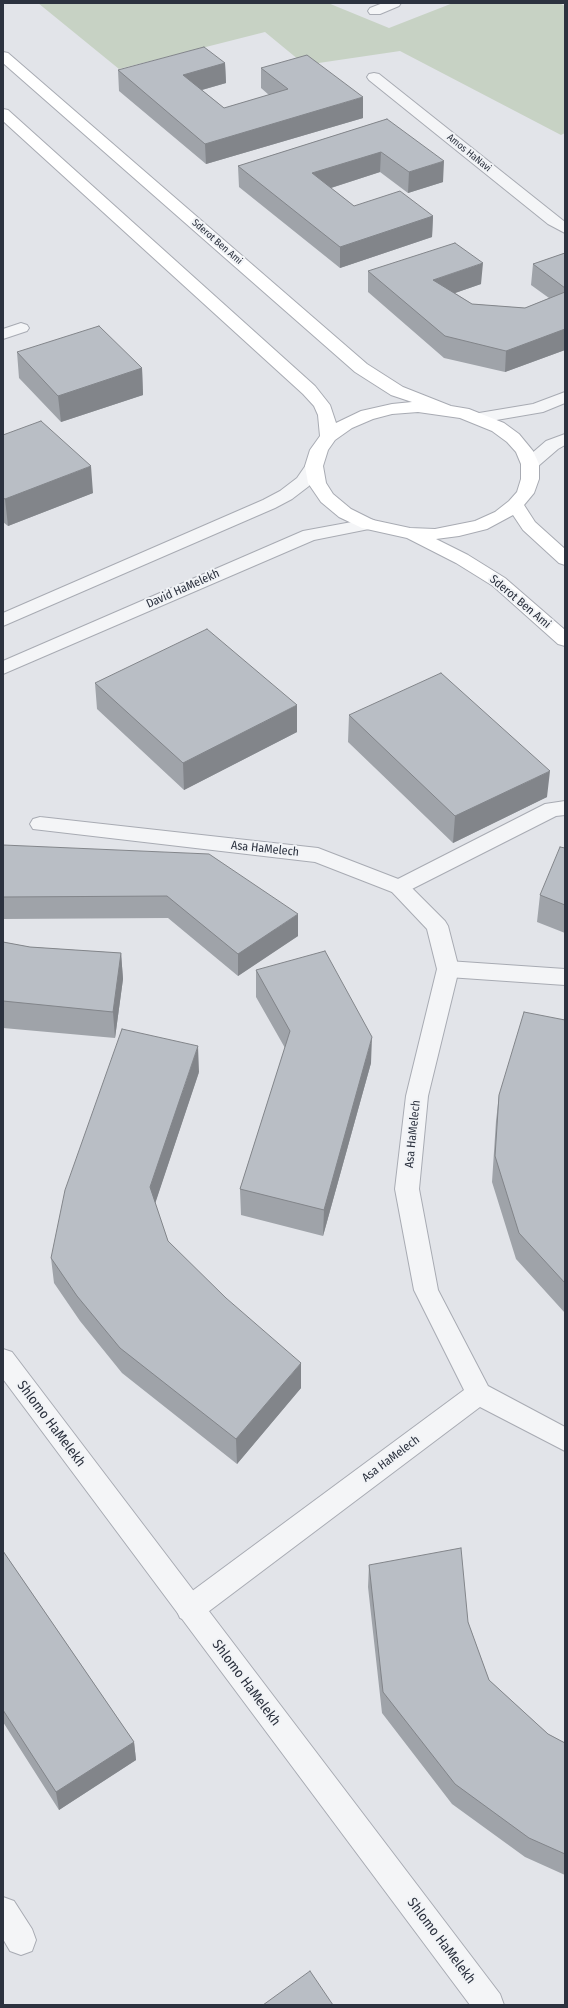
<!DOCTYPE html>
<html>
<head>
<meta charset="utf-8">
<style>
	body { margin:0 }
	#map { position:relative; width:568px; height:2008px; overflow:hidden; background:#e2e4e9; font-family:"Fira Sans Condensed",sans-serif }
	canvas { display:block }
	.frame { position:absolute; inset:0; border:4px solid #2c323f; pointer-events:none }
</style>
</head>
<body>
<div id="map">
<canvas width="568" height="2008"></canvas>
<div class="frame"></div>
</div>
<script>
const c = document.querySelector('canvas').getContext('2d');
c.lineJoin = 'round';
function fillPath(path, color) { c.fillStyle = color; c.fill(path, 'evenodd'); }
const shape = rows => new Path2D(rows.map(r => 'M' + r).join(''));
function trace(path, color, width, dash) { c.strokeStyle = color; c.lineWidth = width; c.lineCap = dash ? 'butt' : 'round'; c.setLineDash(dash || []); c.stroke(path); }
function write(font, color, halo, rows, align = 'center') {
  c.font = font + ' "Fira Sans Condensed",sans-serif'; c.lineWidth = 4; c.setLineDash([]); c.textBaseline = 'middle'; c.strokeStyle = halo; c.fillStyle = color; for (const [text, x, y, turn = 0] of rows) {
    c.save(); c.translate(x, y); c.rotate((+turn || 0) * Math.PI / 180); c.textAlign = isNaN(turn) ? turn : align; if (halo) c.strokeText(text, 0, 0); c.fillText(text, 0, 0); c.restore();
  }
}
fillPath(shape([
	[38,3,328,3,389,28,453,3,559,3,565,6,565,133,561,135,400,51,305,65,265,32,119,69]
]), '#c7d2c4');
const service = shape([
	[383,3,401,3,399,6,380,14,370,14,368,11,370,8,383,3],
	[565,801,565,815,556,816,406,892,399,894,392,892,389,887,392,882,545,804,565,801],
	[448,961,565,969,565,985,448,977,440,975,437,969,440,963,448,961]
]);
const minor = shape([
	[374,73,379,74,565,222,565,233,548,224,369,80,367,77,369,74,374,73],
	[21,323,27,325,29,328,27,331,3,339,3,329,21,323],
	[40,817,318,848,406,882,445,921,448,926,459,969,428,1096,419,1189,438,1290,488,1386,565,1427,565,1451,480,1407,200,1618,190,1622,180,1618,176,1609,180,1600,464,1390,414,1290,395,1189,406,1096,437,969,427,929,392,892,315,862,33,829,30,824,33,819,40,817],
	[3,1897,14,1901,32,1929,36,1940,32,1951,21,1955,10,1951,3,1939,3,1897]
]);
const tertiary = shape([
	[565,392,565,403,543,412,479,423,473,422,471,418,473,414,533,404,565,392],
	[565,434,565,445,558,449,536,468,530,469,524,468,521,464,524,460,546,441,565,434],
	[314,461,320,462,323,466,309,486,292,499,275,508,3,626,3,613,263,500,280,491,297,478,308,462,314,461],
	[368,519,374,520,377,524,374,528,314,540,3,674,3,661,303,531,368,519],
	[3,1349,12,1352,500,1994,504,2005,470,2005,3,1379,3,1349]
]);
const secondary = shape([
	[3,52,8,53,367,364,403,387,451,406,469,409,504,423,519,434,533,451,539,464,539,479,534,493,524,505,535,522,565,549,565,565,559,563,523,530,513,515,487,529,459,536,436,539,468,555,505,578,565,630,565,646,558,644,493,586,456,563,407,538,362,528,339,517,321,502,308,483,305,466,310,450,320,436,318,415,314,406,303,394,3,121,3,109,8,110,315,386,330,405,336,423,361,411,392,404,412,402,391,395,355,372,3,63,3,52],
	[418,412,460,418,492,431,507,442,516,452,521,464,521,479,517,492,509,501,495,512,475,521,435,529,410,528,373,520,351,509,333,494,326,483,323,466,328,450,335,440,352,428,373,419,392,414,418,412]
]);
trace(service, '#a8abb3', 2);
trace(minor, '#a8abb3', 2);
trace(tertiary, '#a8abb3', 2);
trace(secondary, '#a8abb3', 2);
fillPath(service, '#f4f5f7');
fillPath(minor, '#f4f5f7');
fillPath(tertiary, '#f4f5f7');
fillPath(secondary, '#fff');
fillPath(shape([
	[225,63,226,83,202,90,224,108,269,95,261,88,261,68,363,118,206,164,119,91,118,70],
	[387,119,443,182,408,193,380,172,331,188,354,206,433,216,432,237,340,268,239,187,238,166],
	[565,253,565,350,505,372,444,358,368,292,368,271,481,284,455,293,472,304,525,308,549,298,531,285,533,264],
	[17,352,142,368,143,395,61,422,19,378],
	[3,435,93,493,8,526,3,522],
	[95,683,297,732,184,790,97,709],
	[349,715,547,797,453,843,348,742],
	[3,845,298,936,238,976,168,918,3,919],
	[565,848,565,933,537,922,540,895],
	[3,942,30,947,121,953,123,979,115,1038,3,1028],
	[256,970,371,1063,323,1236,241,1215,240,1189,285,1048,256,997],
	[565,1020,565,1313,516,1259,492,1182,496,1121,499,1095],
	[199,1072,155,1203,168,1241,301,1388,237,1464,122,1373,80,1321,54,1283,51,1258],
	[3,1551,134,1742,136,1760,59,1810,3,1722],
	[369,1565,468,1622,489,1680,548,1734,565,1743,565,1875,525,1857,452,1804,382,1713,368,1587]
]), '#9fa3a9');
fillPath(shape([
	[225,63,226,83,184,95,183,75],
	[363,97,363,118,206,164,205,144],
	[381,152,380,172,312,194,312,173],
	[444,161,443,182,408,193,409,172],
	[433,216,432,237,340,268,340,247],
	[483,263,481,284,432,301,433,280],
	[565,329,565,350,505,372,506,351],
	[142,368,143,395,61,422,58,396],
	[91,466,93,493,8,526,5,499],
	[297,705,297,732,184,790,183,763],
	[550,771,547,797,453,843,455,816],
	[3,774,4,784,3,785],
	[298,914,298,936,238,976,238,954],
	[121,953,123,979,115,1038,113,1012],
	[372,1037,371,1063,323,1236,324,1210],
	[198,1046,199,1072,152,1213,150,1187],
	[301,1363,301,1388,237,1464,236,1439],
	[134,1742,136,1760,59,1810,56,1792]
]), '#82858a');
const building = shape([
	[204,47,225,63,183,75,224,108,288,89,261,68,307,55,363,97,205,144,118,70,204,47],
	[387,119,444,161,409,172,381,152,312,173,354,206,400,191,433,216,340,247,238,166,387,119],
	[455,243,483,263,433,280,472,304,525,308,565,292,565,329,506,351,445,336,368,271,455,243],
	[565,253,565,288,533,264,565,253],
	[99,326,142,368,58,396,17,352,99,326],
	[41,421,91,466,5,499,3,498,3,435,41,421],
	[207,629,297,705,183,763,95,683,207,629],
	[441,673,550,771,455,816,349,715,441,673],
	[3,845,209,854,298,914,238,954,167,896,3,897,3,845],
	[560,847,565,848,565,905,540,895,560,847],
	[3,942,30,947,121,953,113,1012,3,1001,3,942],
	[325,951,372,1037,324,1210,240,1189,290,1031,256,970,325,951],
	[524,1012,565,1020,565,1283,519,1233,495,1156,499,1095,524,1012],
	[122,1029,198,1046,150,1187,168,1241,226,1298,301,1363,236,1439,120,1348,77,1296,51,1258,65,1190,122,1029],
	[461,1548,468,1622,489,1680,548,1734,565,1743,565,1854,529,1838,455,1784,383,1692,369,1565,461,1548],
	[3,1551,134,1742,56,1792,3,1710,3,1551],
	[310,1971,333,2005,263,2005,310,1971]
]);
fillPath(building, '#b9bec5');
trace(building, '#82858a', 1);
write('10px', '#2c323f', '#f1f3f6', [
	["Amos HaNavi",469,153,39],
	["Sderot Ben Ami",217,242,41]
]);
write('12px', '#2c323f', '#f1f3f6', [
	["David HaMelekh",183,589,-24],
	["Sderot Ben Ami",520,602,40],
	["Asa HaMelech",265,849,6],
	["Asa HaMelech",413,1134,-84],
	["Asa HaMelech",391,1459,-37]
]);
write('14px', '#2c323f', '#f1f3f6', [
	["Shlomo HaMelekh",51,1424,53],
	["Shlomo HaMelekh",246,1683,53],
	["Shlomo HaMelekh",441,1941,53]
]);
</script>
</body>
</html>
